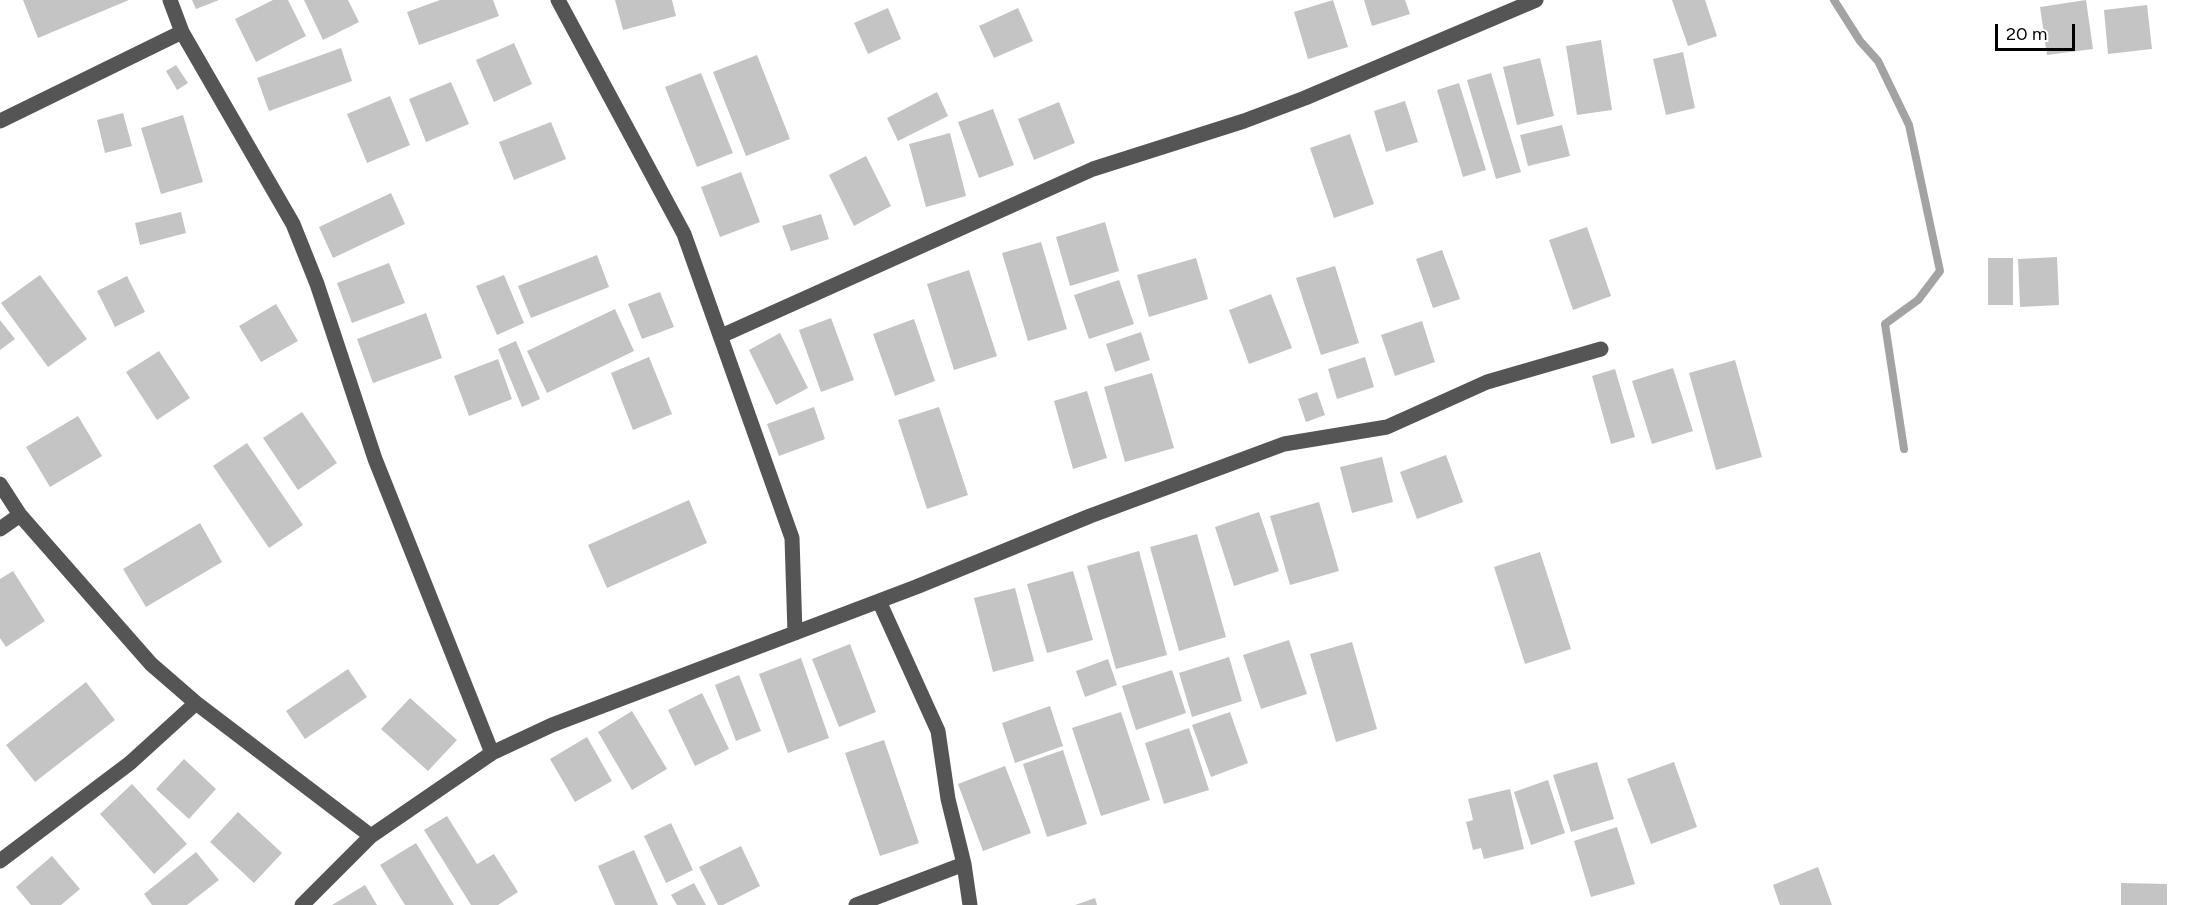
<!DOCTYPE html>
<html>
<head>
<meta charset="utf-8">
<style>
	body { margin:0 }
	#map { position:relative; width:2202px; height:905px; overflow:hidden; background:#fff; font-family:Figtree,sans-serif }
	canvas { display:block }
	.scale { position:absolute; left:1995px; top:24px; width:80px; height:27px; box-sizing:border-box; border:3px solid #000; border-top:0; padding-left:8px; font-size:18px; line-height:21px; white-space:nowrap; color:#000; -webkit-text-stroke:4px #fff; paint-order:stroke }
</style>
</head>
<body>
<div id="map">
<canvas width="2202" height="905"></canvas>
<div class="scale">20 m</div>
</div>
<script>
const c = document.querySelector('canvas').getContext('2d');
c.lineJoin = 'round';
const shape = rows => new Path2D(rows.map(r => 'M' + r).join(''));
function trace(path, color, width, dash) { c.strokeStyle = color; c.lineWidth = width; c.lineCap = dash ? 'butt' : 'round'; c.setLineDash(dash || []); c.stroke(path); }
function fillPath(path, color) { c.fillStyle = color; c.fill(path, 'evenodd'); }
trace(shape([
	[1834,0,1860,41,1878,61,1909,125,1940,271,1918,300,1885,324,1904,449]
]), '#a3a3a3', 8);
fillPath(shape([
	[23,0,129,0,38,38],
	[192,0,219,0,196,9],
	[273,0,288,0,306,36,256,62,235,19],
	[304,0,348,0,359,22,323,40],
	[440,0,493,0,499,16,419,45,407,12],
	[615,0,672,0,676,16,623,30],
	[1333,0,1348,47,1308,59,1294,12],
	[1364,0,1405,0,1410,14,1372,26],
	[1672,0,1705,0,1717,36,1688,46],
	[2086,0,2093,49,2047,55,2040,7],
	[2147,5,2152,49,2108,54,2104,10],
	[888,8,901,39,868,54,854,23],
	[1018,8,1033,41,994,58,979,26],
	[1601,40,1612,110,1577,115,1566,46],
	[514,43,532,84,494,102,476,60],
	[341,48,352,81,269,111,257,78],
	[1683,52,1695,108,1666,115,1653,59],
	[757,55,790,139,746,156,713,72],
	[1540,58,1554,116,1517,125,1503,67],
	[176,65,188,83,177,90,166,71],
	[701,73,733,153,697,167,665,87],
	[1491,73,1521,172,1496,179,1467,80],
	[451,82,469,124,426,142,409,99],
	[1459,83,1486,170,1463,177,1437,90],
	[937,92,948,116,898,141,887,118],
	[390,96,410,145,367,163,347,114],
	[1405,101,1418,142,1386,152,1374,111],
	[1059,102,1075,143,1034,160,1018,119],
	[993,109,1014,165,979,178,958,122],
	[123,113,132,146,105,153,97,120],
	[183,115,203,182,161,194,141,128],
	[551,122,566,159,514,180,499,142],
	[1562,125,1570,156,1528,166,1520,135],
	[950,133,966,196,926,207,909,144],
	[1350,134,1374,204,1334,218,1310,148],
	[866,156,891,206,854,226,829,175],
	[741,172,760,222,720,237,701,187],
	[391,193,405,224,333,258,319,227],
	[181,212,186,233,140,245,135,223],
	[821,214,829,239,791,251,782,226],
	[1105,222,1119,271,1070,286,1056,237],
	[1587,227,1611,296,1573,310,1549,240],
	[1041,242,1067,329,1028,341,1002,253],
	[1442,250,1460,299,1433,308,1416,259],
	[597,255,609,287,531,318,518,286],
	[2057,257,2059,305,2020,307,2018,259],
	[1196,258,1208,299,1149,317,1137,275],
	[1988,258,2013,258,2013,305,1988,305],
	[389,263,405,303,352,323,337,283],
	[1335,266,1359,343,1321,355,1296,278],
	[969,270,997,356,954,370,927,284],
	[40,275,87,339,48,367,1,303],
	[504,275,524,323,497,335,476,286],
	[127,276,145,312,115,327,97,291],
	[1119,280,1134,324,1089,339,1074,295],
	[660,292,674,327,642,339,628,304],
	[1271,294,1292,348,1249,364,1229,310],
	[276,304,298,341,261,362,239,326],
	[615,309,634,351,547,393,527,351],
	[426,313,442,358,373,383,357,339],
	[831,318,854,380,821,392,799,330],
	[914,319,935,381,895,396,873,334],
	[0,320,15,339,0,350],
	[1422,321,1435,362,1395,376,1381,335],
	[1141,332,1150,360,1115,372,1106,344],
	[780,333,808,388,776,405,749,350],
	[516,341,540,399,522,407,498,349],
	[159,351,190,398,157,420,126,372],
	[649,357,672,414,633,430,611,373],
	[1365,357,1374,387,1337,399,1328,369],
	[498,359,512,399,469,416,454,376],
	[1735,360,1762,457,1716,470,1689,373],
	[1673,368,1693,431,1652,444,1632,381],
	[1615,369,1635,437,1611,444,1592,376],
	[1152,373,1174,448,1125,462,1104,387],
	[1087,391,1107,458,1073,469,1054,401],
	[1317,392,1325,415,1306,422,1298,399],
	[814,407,825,439,779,456,767,424],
	[939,407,968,495,927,509,898,420],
	[302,412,337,463,298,490,263,438],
	[78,416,102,456,50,487,26,447],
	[247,443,303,525,269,548,213,466],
	[1446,455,1463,502,1417,519,1400,472],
	[1382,457,1393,502,1352,513,1340,467],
	[689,500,707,543,607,588,588,545],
	[1319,502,1339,571,1290,585,1270,516],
	[1259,512,1279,571,1234,586,1215,527],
	[200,523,222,562,146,607,123,569],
	[1197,534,1226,637,1179,651,1150,547],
	[1139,551,1167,655,1116,669,1087,566],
	[1540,552,1571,649,1525,664,1494,567],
	[13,571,45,621,6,647,0,638,0,579],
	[1073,571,1093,640,1047,653,1027,584],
	[1015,588,1034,661,993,672,974,598],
	[1289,640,1307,694,1261,709,1243,655],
	[1352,642,1377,729,1336,742,1310,654],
	[850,644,876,712,839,727,812,659],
	[1229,657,1242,701,1192,717,1179,673],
	[801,658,829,738,788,753,759,674],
	[1108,659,1117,685,1085,697,1076,671],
	[348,669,367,697,305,739,286,711],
	[1172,670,1186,713,1136,730,1122,686],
	[739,675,761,731,736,741,715,685],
	[86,682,115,720,35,782,6,745],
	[702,693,729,749,695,766,668,710],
	[410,698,457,740,428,771,381,729],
	[1050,706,1063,746,1015,763,1002,723],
	[632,711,667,769,632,790,598,732],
	[1121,712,1150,800,1101,816,1072,728],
	[1230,712,1248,763,1211,777,1192,725],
	[1189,728,1209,790,1164,804,1145,743],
	[587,737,612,781,575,802,550,759],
	[884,740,919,843,880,856,845,753],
	[1063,750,1087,824,1047,837,1023,764],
	[184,759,216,789,189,819,156,789],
	[1597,762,1614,819,1571,832,1553,775],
	[1674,762,1697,827,1651,844,1627,779],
	[1005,766,1031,833,983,851,958,784],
	[1548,780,1565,833,1531,845,1514,792],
	[132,784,187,844,154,874,100,814],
	[1510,789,1524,849,1484,859,1481,848,1473,850,1466,822,1473,820,1468,799],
	[238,812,282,853,254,883,210,842],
	[447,816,477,864,494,854,518,892,498,905,471,905,424,830],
	[671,823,693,870,666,883,644,836],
	[1617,827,1635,884,1591,897,1574,841],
	[416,843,454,905,405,905,380,865],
	[741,846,760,886,723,905,718,905,699,867],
	[634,850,658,905,615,905,598,866],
	[196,852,219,880,187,905,152,905,144,894],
	[52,856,80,889,61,905,31,905,16,887],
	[1818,867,1832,905,1780,905,1773,885],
	[694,883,706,905,677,905,671,895],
	[2121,883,2167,884,2167,905,2121,905],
	[365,885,377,905,332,905],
	[1095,898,1097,905,1075,905]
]), '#c4c4c4');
trace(shape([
	[170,0,182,32,293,224,317,284,375,459,492,753],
	[558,0,684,234,792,538,795,633],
	[0,121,182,32],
	[721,336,1093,169,1244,121,1305,98,1536,0],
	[0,484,20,515,151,664,196,703,371,836],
	[0,529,20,515],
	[879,601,938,731,948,799,964,864,970,905],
	[0,861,130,763,196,703],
	[302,905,371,836,492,753,552,725,916,587,1090,516,1284,444,1387,427,1487,382,1601,349],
	[856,905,964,864]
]), '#555', 15);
</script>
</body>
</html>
